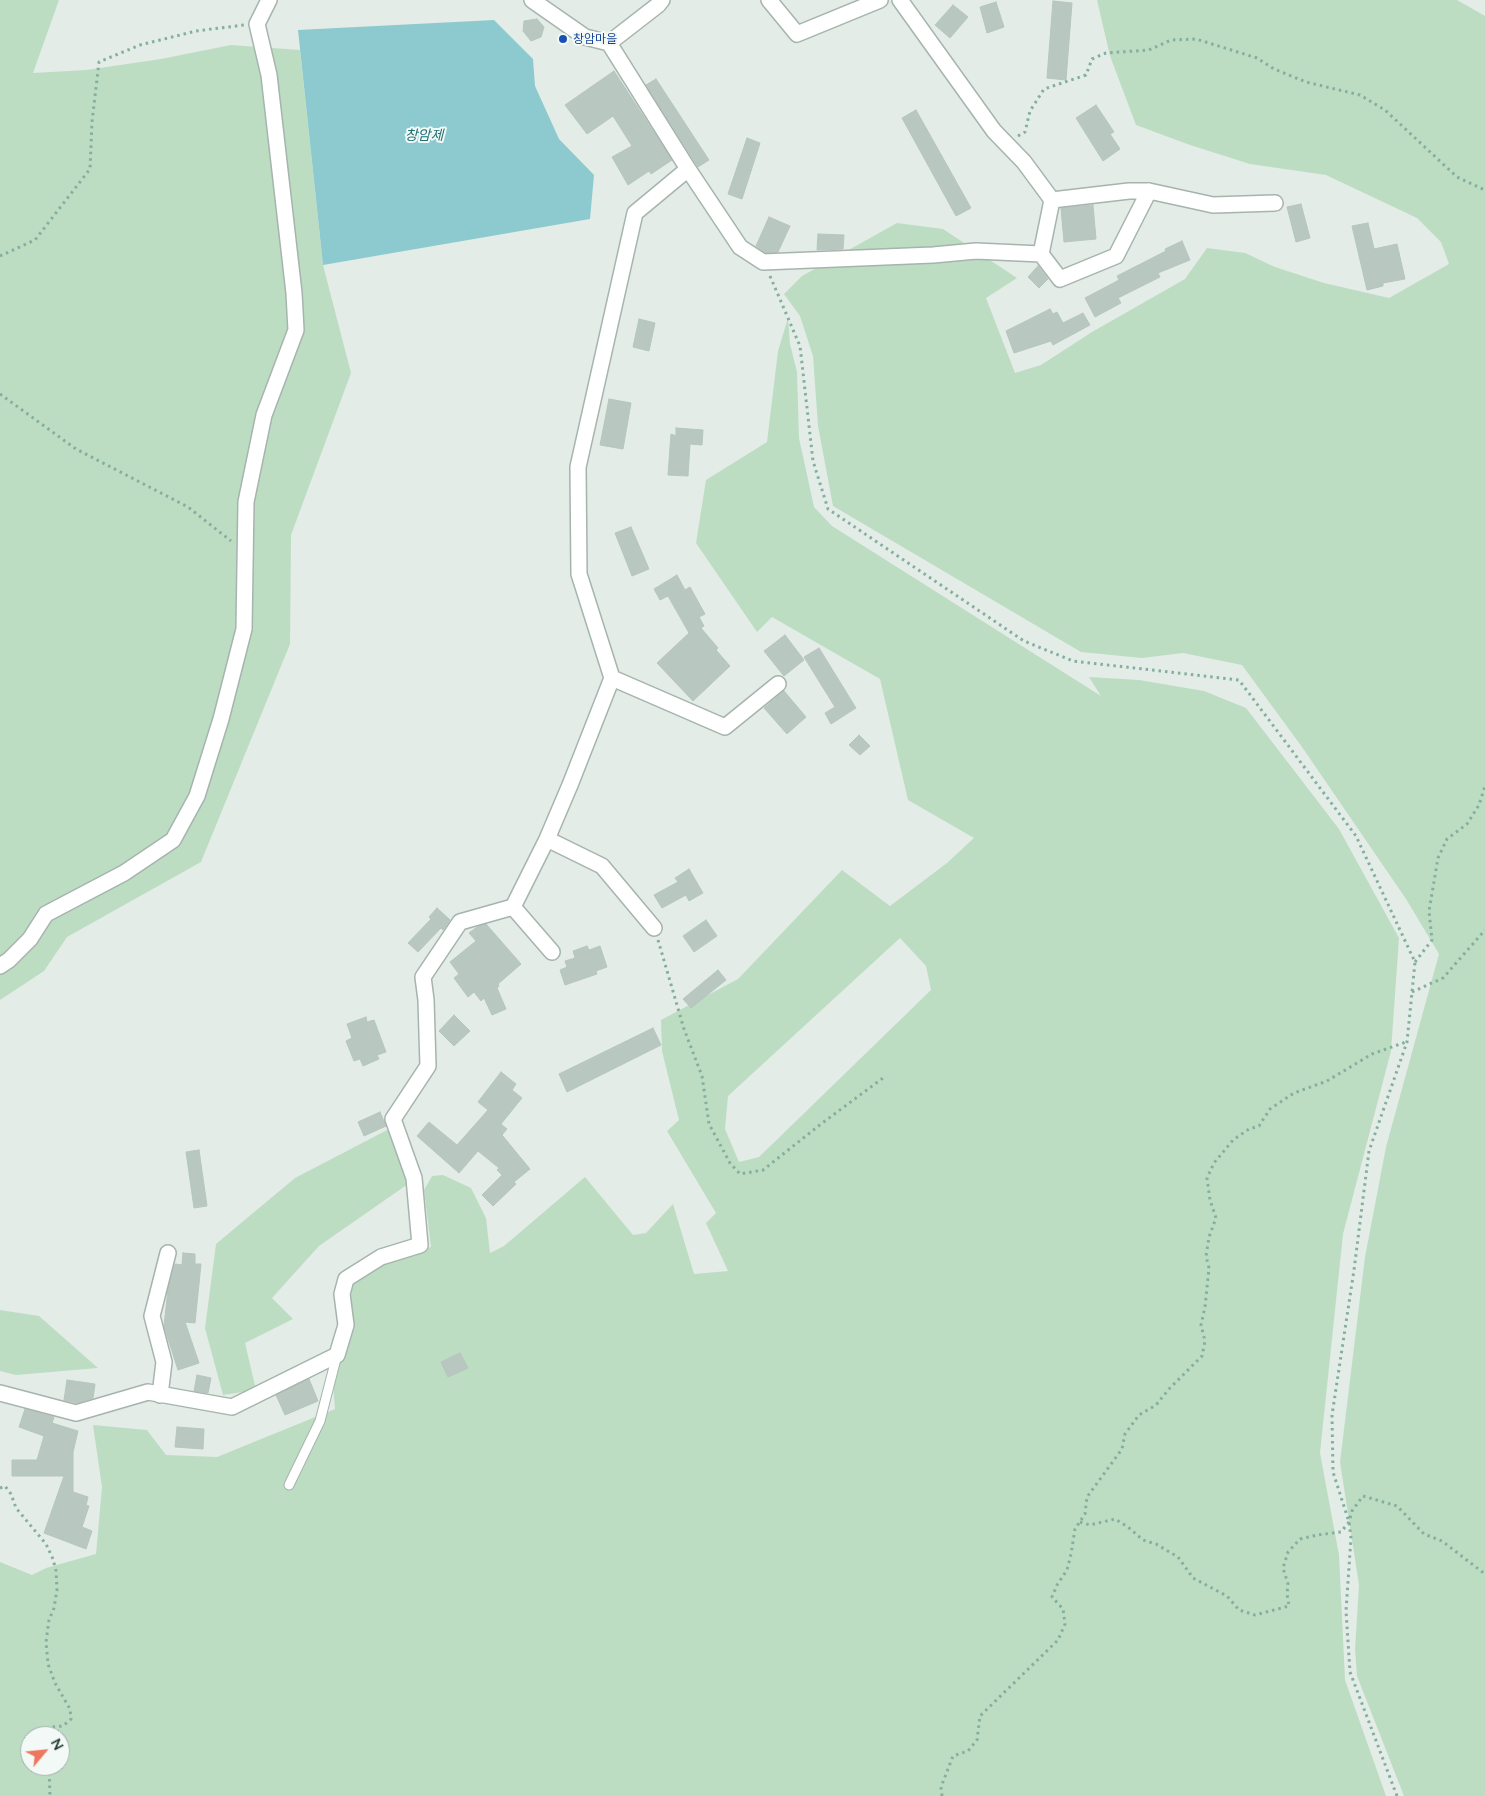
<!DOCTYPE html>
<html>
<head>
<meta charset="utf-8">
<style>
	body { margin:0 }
	#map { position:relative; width:1485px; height:1796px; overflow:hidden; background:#e3ece7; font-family:Lato,sans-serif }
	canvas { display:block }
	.north { position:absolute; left:20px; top:1726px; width:50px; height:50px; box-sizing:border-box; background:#f3f9f6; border:1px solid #a0aea8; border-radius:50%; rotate:62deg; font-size:14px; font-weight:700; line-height:20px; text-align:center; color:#233d34 }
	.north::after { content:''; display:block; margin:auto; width:18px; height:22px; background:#ed7760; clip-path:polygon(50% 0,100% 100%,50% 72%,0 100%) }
</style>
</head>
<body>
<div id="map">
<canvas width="1485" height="1796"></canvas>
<div class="north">N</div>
</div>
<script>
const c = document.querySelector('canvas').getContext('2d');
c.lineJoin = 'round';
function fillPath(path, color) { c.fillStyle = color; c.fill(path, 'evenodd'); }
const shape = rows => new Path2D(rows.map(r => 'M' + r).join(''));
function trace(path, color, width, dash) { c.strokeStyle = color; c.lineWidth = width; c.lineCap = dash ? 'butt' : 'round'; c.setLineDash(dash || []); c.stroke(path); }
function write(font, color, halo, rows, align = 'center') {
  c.font = font + ' Lato,"Noto Sans KR",sans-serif'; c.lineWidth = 4; c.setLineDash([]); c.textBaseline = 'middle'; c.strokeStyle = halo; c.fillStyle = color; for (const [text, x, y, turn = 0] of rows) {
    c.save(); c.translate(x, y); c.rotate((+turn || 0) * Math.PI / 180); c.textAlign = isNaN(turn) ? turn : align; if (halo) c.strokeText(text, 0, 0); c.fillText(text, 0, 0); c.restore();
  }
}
fillPath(shape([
	[0,0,59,0,33,73,86,70,161,59,231,45,300,50,323,265,351,373,291,535,290,644,201,862,67,937,44,971,0,1000],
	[1097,0,1457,0,1485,16,1485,1796,1404,1796,1357,1676,1355,1649,1359,1585,1340,1462,1365,1257,1386,1147,1439,954,1406,899,1302,747,1242,665,1183,653,1142,658,1081,652,833,506,818,426,813,356,800,316,784,294,802,276,897,223,943,229,1017,278,986,298,1015,373,1041,365,1092,332,1185,279,1207,248,1245,253,1275,267,1324,283,1389,298,1449,264,1441,242,1417,218,1326,175,1250,164,1190,145,1136,125,1110,56],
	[788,318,790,344,797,372,799,438,814,507,832,526,1101,696,1089,677,1139,680,1204,691,1246,708,1339,829,1399,938,1391,1051,1343,1234,1320,1453,1339,1555,1345,1680,1386,1796,0,1796,0,1562,32,1575,46,1568,96,1554,102,1487,93,1425,147,1430,166,1455,217,1457,335,1409,333,1384,349,1296,355,1278,398,1257,431,1247,424,1190,432,1176,443,1175,471,1188,486,1218,490,1253,504,1246,585,1177,633,1235,646,1233,673,1204,694,1274,728,1271,706,1223,716,1213,667,1131,679,1120,662,1051,661,1020,738,979,842,870,890,906,947,863,974,838,908,800,880,679,772,617,757,632,696,543,706,480,767,442,778,351],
	[900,938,926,966,931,990,759,1157,739,1162,725,1129,728,1096],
	[30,1736,60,1736,60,1766,30,1766],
	[391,1128,408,1184,319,1246,272,1298,293,1319,245,1343,256,1390,223,1395,205,1328,216,1244,295,1178],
	[0,1310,39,1316,98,1368,16,1375,0,1371]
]), '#bdddc3');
fillPath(shape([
	[494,20,533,59,535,86,559,139,594,175,590,219,323,265,298,30]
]), '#8dcacf');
const building = shape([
	[1053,1,1072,3,1066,80,1047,78,1053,1],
	[996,2,1004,27,987,33,980,7,996,2],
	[953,5,968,17,950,38,935,25,953,5],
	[537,19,544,27,541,37,531,41,523,31,524,21,537,19],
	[614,71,672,160,651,174,649,171,628,185,612,157,632,146,613,116,587,134,565,105,614,71],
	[656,79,709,160,698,167,646,85,656,79],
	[1096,105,1114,132,1110,134,1120,149,1103,161,1076,118,1096,105],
	[916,110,971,208,956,216,902,118,916,110],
	[747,138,760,143,742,199,728,194,747,138],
	[1301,204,1310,238,1296,242,1287,207,1301,204],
	[1093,205,1096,239,1064,242,1061,208,1093,205],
	[769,217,790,226,778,252,766,253,756,246,769,217],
	[1368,223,1374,249,1397,244,1405,279,1383,283,1383,286,1367,290,1352,226,1368,223],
	[818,234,844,235,843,249,817,250,818,234],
	[1182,241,1190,260,1158,273,1160,277,1118,298,1121,303,1095,317,1085,298,1119,280,1117,276,1166,251,1165,249,1182,241],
	[1038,266,1048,279,1039,288,1028,277,1038,266],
	[1050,309,1053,314,1057,312,1063,323,1083,313,1090,325,1053,345,1051,341,1014,353,1006,331,1050,309],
	[639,319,655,323,649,351,633,347,639,319],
	[609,399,631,403,623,449,600,445,609,399],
	[676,428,703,430,702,445,690,444,688,476,668,475,671,434,676,436,676,428],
	[631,527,649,569,632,576,615,533,631,527],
	[677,575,685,590,690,587,705,614,699,617,704,626,701,628,718,648,716,650,730,666,693,701,657,663,689,633,668,596,660,600,654,589,677,575],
	[785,635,804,660,784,676,764,651,785,635],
	[819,648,856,708,831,724,825,713,835,707,804,657,819,648],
	[784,691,806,717,787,734,764,708,784,691],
	[859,735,870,746,860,755,849,745,859,735],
	[689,869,703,893,689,901,686,895,662,908,654,895,678,882,675,878,689,869],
	[437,908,450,920,443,930,441,928,418,952,408,943,431,919,429,917,437,908],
	[706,920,717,936,694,952,683,936,706,920],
	[486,924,521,964,498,984,499,986,497,988,506,1009,492,1015,484,998,481,1001,474,992,468,997,454,978,459,974,450,962,476,941,469,933,477,927,486,924],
	[587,946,589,950,600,946,607,967,596,971,597,974,565,985,560,970,567,967,565,961,575,958,573,951,587,946],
	[718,970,726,980,691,1008,683,999,718,970],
	[454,1015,470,1031,454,1046,439,1031,454,1015],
	[366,1017,367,1022,374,1020,386,1052,377,1055,379,1059,363,1066,360,1059,354,1061,346,1041,352,1038,347,1024,366,1017],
	[653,1028,661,1045,567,1092,559,1074,653,1028],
	[501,1072,516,1084,512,1090,522,1098,501,1124,507,1129,502,1135,530,1169,514,1182,516,1184,493,1206,482,1195,502,1175,497,1170,499,1168,478,1151,459,1173,417,1136,429,1122,457,1145,488,1110,478,1102,501,1072],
	[380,1112,386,1126,364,1136,358,1122,380,1112],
	[199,1150,207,1206,194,1208,186,1152,199,1150],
	[183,1253,195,1254,195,1264,201,1264,195,1323,185,1322,199,1363,178,1370,164,1326,168,1289,175,1264,182,1265,183,1253],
	[460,1353,468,1368,448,1377,441,1362,460,1353],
	[197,1375,211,1378,208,1393,194,1391,197,1375],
	[309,1379,318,1401,285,1415,276,1395,309,1379],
	[67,1380,95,1384,93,1398,77,1403,64,1400,67,1380],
	[25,1409,54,1417,52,1423,78,1431,73,1452,73,1492,88,1497,86,1505,89,1506,82,1527,92,1531,86,1549,44,1533,64,1476,12,1476,12,1460,37,1460,44,1436,19,1427,25,1409],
	[177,1427,204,1429,203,1449,175,1447,177,1427]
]);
fillPath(building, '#b8c7c0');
trace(building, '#b5c6be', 1);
const lane = shape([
	[289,1485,320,1421,337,1355]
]);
const street = shape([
	[532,0,585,37,609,43,688,169,740,247,763,262,933,255,976,251,1041,254,1052,200],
	[769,0,797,34,880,0],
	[900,0,994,131,1024,162,1052,200,1129,191,1149,191,1213,205,1275,203],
	[609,43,658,5,662,0],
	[1041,254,1060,279,1116,256,1149,191],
	[612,678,725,727,778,684],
	[547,839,602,866,654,928],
	[513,907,552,952],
	[0,966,9,960,30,939,46,914,124,873,173,840,197,796,221,719,244,629,246,502,264,415,296,330,294,293,269,75,257,24,269,0],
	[0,1393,76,1413,148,1392,232,1407,337,1355,346,1325,342,1294,346,1279,381,1257,420,1245,414,1178,393,1119,428,1066,426,1000,423,977,460,922,513,907,547,839,570,785,612,678,579,574,578,467,635,213,688,169],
	[160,1395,164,1362,152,1316,168,1253]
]);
trace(lane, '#a6b4ae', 11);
trace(street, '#a6b4ae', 18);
trace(shape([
	[1018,136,1025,132,1030,111,1044,89,1086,75,1092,59,1106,53,1149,50,1171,40,1196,39,1257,58,1274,69,1306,82,1360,95,1385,110,1457,177,1485,190],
	[0,256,35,240,90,169,92,122,99,62,140,45,196,31,244,25],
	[770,276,800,346,813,461,828,509,1024,641,1073,661,1239,680,1356,836,1415,962,1407,1042,1369,1151,1354,1270,1332,1415,1333,1472,1349,1522,1351,1538,1346,1611,1350,1672,1397,1796],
	[0,394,76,449,188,507,231,541],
	[658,940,684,1029,702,1076,709,1124,730,1163,740,1174,763,1170,821,1124,883,1078],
	[1415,962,1432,940,1429,911,1438,858,1447,839,1467,824,1479,805,1485,786],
	[1412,992,1443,978,1485,930],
	[0,1488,5,1486,11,1494,16,1508,46,1544,53,1559,56,1571,57,1590,54,1608,49,1620,46,1642,48,1664,55,1683,70,1709,71,1719,63,1726,52,1727,48,1736],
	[1080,1522,1090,1525,1115,1519,1128,1527,1143,1540,1156,1544,1178,1557,1193,1578,1227,1596,1239,1610,1255,1615,1289,1606,1287,1594,1288,1584,1283,1568,1288,1552,1300,1539,1317,1535,1341,1532,1349,1522,1352,1511,1363,1496,1397,1506,1424,1534,1442,1541,1485,1574],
	[49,1766,50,1796],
	[942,1796,941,1787,953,1756,968,1751,977,1740,980,1716,1058,1640,1065,1624,1063,1609,1052,1597,1057,1585,1067,1570,1071,1554,1075,1529,1085,1514,1087,1497,1122,1449,1125,1434,1139,1415,1156,1405,1169,1389,1202,1356,1205,1341,1201,1325,1205,1307,1209,1268,1206,1256,1209,1237,1216,1218,1210,1200,1207,1178,1214,1163,1233,1140,1249,1129,1259,1126,1270,1109,1294,1093,1327,1081,1372,1054,1406,1042]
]), '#84af9e', 3, [2.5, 4]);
trace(lane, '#fff', 9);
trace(street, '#fff', 15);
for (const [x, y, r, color] of [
	[563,39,5,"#1a4fb4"]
]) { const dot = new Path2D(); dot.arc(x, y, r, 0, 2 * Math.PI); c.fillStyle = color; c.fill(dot); trace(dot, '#f3f9f6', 2); }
write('12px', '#164399', '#f3f9f6', [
	["창암마을",573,39]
], 'left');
write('italic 14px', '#1f7077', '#f3f9f6', [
	["창암제",424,135]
]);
</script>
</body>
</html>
